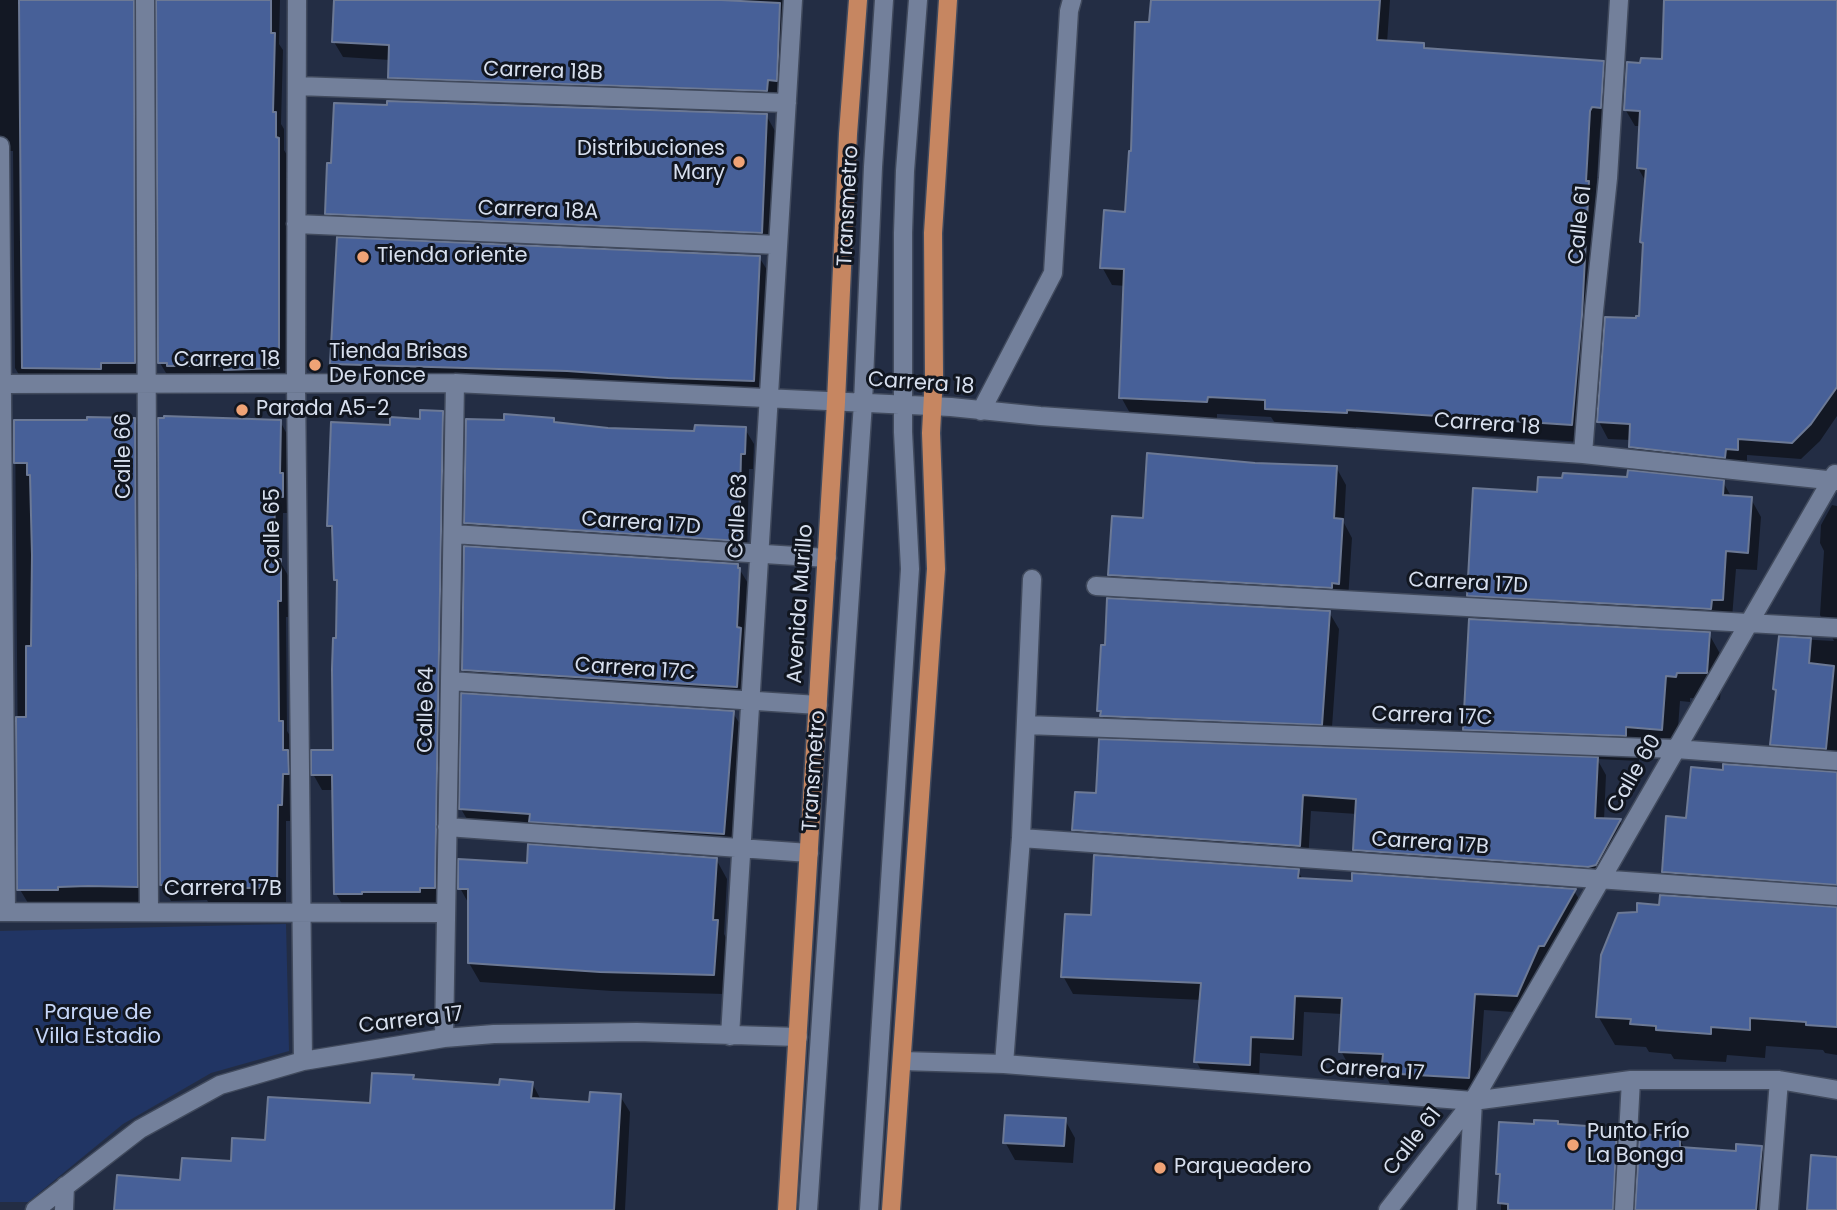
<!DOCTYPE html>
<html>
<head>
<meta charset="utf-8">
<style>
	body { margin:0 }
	canvas { display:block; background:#232d44 }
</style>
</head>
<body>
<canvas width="1837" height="1210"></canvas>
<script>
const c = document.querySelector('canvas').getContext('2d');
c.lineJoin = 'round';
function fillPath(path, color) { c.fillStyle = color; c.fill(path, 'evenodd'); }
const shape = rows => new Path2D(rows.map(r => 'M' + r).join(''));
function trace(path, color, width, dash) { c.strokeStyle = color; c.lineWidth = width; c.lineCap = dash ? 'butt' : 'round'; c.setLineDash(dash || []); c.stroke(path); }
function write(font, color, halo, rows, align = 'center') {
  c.font = font + ' Poppins,sans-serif'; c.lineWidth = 6; c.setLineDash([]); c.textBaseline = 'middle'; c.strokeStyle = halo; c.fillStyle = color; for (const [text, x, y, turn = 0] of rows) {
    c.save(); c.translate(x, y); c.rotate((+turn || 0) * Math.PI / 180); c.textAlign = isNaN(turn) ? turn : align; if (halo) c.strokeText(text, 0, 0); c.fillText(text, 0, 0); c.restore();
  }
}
fillPath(shape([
	[286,924,289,1051,211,1073,123,1124,28,1202,0,1202,0,931]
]), '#213564');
fillPath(shape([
	[0,0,280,0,279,44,283,50,281,124,284,129,284,150,287,155,287,383,169,378,160,363,158,6,149,5,143,378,24,383,15,368,13,151,4,151,0,155],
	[334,0,789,0,785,96,399,93,390,77,390,60,343,57,334,42],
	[1152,0,1390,0,1387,43,1423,45,1426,50,1603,63,1613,81,1610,125,1602,125,1600,130,1596,195,1599,201,1582,442,1356,427,1356,430,1277,426,1271,417,1217,414,1217,419,1131,415,1121,397,1126,286,1112,285,1102,267,1126,214],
	[1666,0,1837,0,1837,416,1820,441,1801,459,1747,455,1747,466,1640,464,1631,447,1631,440,1608,439,1599,422,1641,318,1646,182,1638,168,1641,126,1635,126,1625,109,1664,61],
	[766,115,775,131,770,248,336,229,327,213],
	[759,257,769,273,763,396,341,380,331,364],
	[442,413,451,428,443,903,428,903,428,907,345,909,336,894,334,790,322,790,313,774,335,752,339,585,335,580,334,535,329,526,392,427,422,421],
	[134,420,143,435,145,902,66,902,66,905,28,903,19,888,15,422],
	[553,420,556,424,608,429,696,432,745,429,754,444,753,469,749,469,747,556,475,538,466,523,505,422],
	[280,421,289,438,291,513,283,513,282,565,289,577,289,617,286,617,287,731,292,739,297,790,291,790,290,821,286,821,286,904,209,904,207,900,171,901,162,884],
	[1255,464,1336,467,1346,485,1344,523,1352,538,1348,600,1120,592,1110,575,1144,519],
	[1629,478,1723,482,1732,498,1751,499,1761,517,1757,570,1736,569,1732,618,1479,613,1469,595,1539,494],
	[1832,505,1837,506,1837,1055,1825,1053,1823,1050,1766,1046,1765,1058,1727,1055,1726,1062,1674,1059,1671,1054,1649,1052,1646,1047,1615,1045,1598,1016,1638,914,1679,898,1663,872,1687,820,1724,771,1787,770,1772,744,1780,638,1834,641,1820,615,1824,551,1820,543,1821,525],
	[737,565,749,585,745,639,749,645,744,702,473,686,463,670],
	[1329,612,1339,629,1331,741,1112,733,1099,711],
	[1709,634,1723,659,1720,700,1690,698,1690,702,1680,701,1676,755,1640,752,1639,761,1597,759,1606,775,1604,820,1620,821,1629,837,1605,881,1364,866,1355,850,1357,814,1311,811,1308,862,1084,846,1074,830,1098,795,1479,755,1464,729],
	[733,713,743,729,732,850,471,826,461,809],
	[716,859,727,879,724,934,728,941,724,994,612,991,480,982,469,963,470,906,460,888,529,865],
	[1298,871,1303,880,1574,891,1584,907,1527,1013,1484,1010,1478,1095,1393,1090,1383,1070,1350,1068,1341,1051,1342,1014,1304,1012,1302,1056,1260,1053,1259,1082,1206,1079,1196,1061,1202,1000,1073,994,1063,976,1092,917],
	[413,1077,415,1081,501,1087,532,1083,541,1100,591,1104,620,1096,630,1112,625,1210,116,1210,182,1181,233,1163,267,1142,372,1105],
	[1065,1120,1075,1138,1073,1163,1015,1160,1005,1142],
	[1558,1126,1616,1130,1624,1144,1621,1210,1501,1210,1501,1180,1498,1174],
	[1679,1138,1685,1149,1737,1152,1761,1148,1769,1163,1765,1210,1637,1210]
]), '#0007');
const building = shape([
	[19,0,134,0,135,363,101,363,101,369,22,368,19,0],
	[156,0,271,0,271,33,275,33,273,112,276,112,276,137,279,138,279,368,224,370,224,366,167,366,167,363,158,363,156,0],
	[334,0,721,0,780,3,777,81,768,80,767,91,388,78,389,45,332,42,334,0],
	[1151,0,1380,0,1377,40,1424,43,1424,48,1604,61,1601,108,1592,107,1590,111,1586,181,1589,181,1582,315,1572,425,1347,410,1347,413,1265,409,1265,400,1208,397,1207,402,1119,398,1124,269,1100,268,1104,210,1125,212,1129,151,1131,151,1135,22,1149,22,1151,0],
	[1664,0,1837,0,1837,387,1811,424,1792,443,1738,439,1738,450,1726,449,1725,458,1629,447,1630,424,1597,422,1605,317,1636,318,1636,316,1639,316,1643,243,1640,242,1646,169,1637,168,1640,111,1624,110,1627,62,1640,63,1641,58,1662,59,1664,0],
	[387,101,767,114,762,233,325,214,327,163,331,163,334,103,387,105,387,101],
	[337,237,760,256,754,381,668,378,567,371,330,364,337,237],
	[420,410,443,411,435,888,420,888,420,892,362,892,362,894,334,894,332,775,311,775,311,750,333,750,332,669,333,638,336,638,337,580,334,580,332,526,327,526,331,422,390,425,390,417,420,419,420,410],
	[504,414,554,418,554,422,608,428,694,431,695,425,746,427,745,454,741,454,739,541,464,523,466,419,504,420,504,414],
	[164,416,281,420,280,473,283,473,283,497,275,497,274,559,281,559,281,601,278,601,279,721,283,721,283,750,288,750,289,774,283,774,282,805,278,805,277,888,198,888,198,885,160,885,158,418,164,418,164,416],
	[87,417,135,418,138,887,88,886,58,887,58,890,17,890,16,717,26,717,26,646,31,646,32,555,30,475,27,475,27,463,14,463,14,420,87,420,87,417],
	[1147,453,1255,463,1337,466,1334,518,1343,519,1339,584,1332,583,1332,588,1108,575,1112,516,1143,518,1147,453],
	[1628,470,1724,480,1723,495,1752,497,1748,553,1726,551,1723,600,1712,600,1711,609,1467,596,1473,488,1537,492,1538,477,1562,478,1563,473,1627,477,1628,470],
	[464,546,738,564,738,568,740,568,737,627,741,628,737,687,462,670,464,546],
	[1107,598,1330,611,1322,725,1100,716,1101,711,1097,711,1101,645,1105,645,1107,598],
	[1469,619,1710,632,1707,673,1677,673,1676,677,1666,676,1662,730,1626,727,1626,736,1463,730,1469,619],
	[1779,636,1811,638,1809,663,1834,666,1826,749,1770,745,1776,690,1773,689,1779,636],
	[461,693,734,711,724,834,529,822,530,814,459,809,461,693],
	[1099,739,1598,757,1595,818,1621,819,1596,865,1588,867,1353,850,1356,799,1303,795,1300,846,1072,830,1075,792,1096,793,1099,739],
	[1723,764,1837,772,1837,885,1662,872,1666,816,1686,818,1691,767,1723,770,1723,764],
	[528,844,717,858,713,920,718,920,714,975,600,972,468,963,468,889,458,889,458,859,527,863,528,844],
	[1094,855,1299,869,1298,878,1352,881,1352,873,1576,889,1544,946,1539,946,1517,996,1475,994,1469,1078,1381,1073,1383,1054,1339,1052,1342,998,1295,996,1293,1039,1251,1037,1250,1065,1194,1062,1201,983,1061,977,1065,914,1091,915,1094,855],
	[1660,895,1837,907,1837,1027,1806,1025,1806,1022,1750,1018,1750,1030,1711,1027,1711,1034,1656,1030,1656,1026,1630,1024,1631,1019,1596,1017,1601,955,1618,913,1637,912,1637,903,1659,905,1660,895],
	[372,1073,414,1075,413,1079,499,1085,500,1079,533,1082,531,1098,589,1102,590,1092,621,1094,614,1210,114,1210,117,1175,180,1180,182,1158,231,1161,232,1138,265,1140,268,1097,370,1103,372,1073],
	[1005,1115,1066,1118,1064,1146,1003,1143,1005,1115],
	[1534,1120,1558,1121,1558,1124,1617,1128,1613,1210,1508,1210,1508,1204,1498,1203,1500,1174,1496,1174,1499,1122,1534,1124,1534,1120],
	[1640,1134,1680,1137,1680,1147,1736,1151,1736,1144,1762,1146,1756,1210,1635,1210,1640,1134],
	[1811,1155,1837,1157,1837,1210,1807,1210,1811,1155]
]);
fillPath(building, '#476098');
trace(building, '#6c7995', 2);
const minor = shape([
	[145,0,149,912],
	[297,0,296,383,303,1061],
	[297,86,787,103],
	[0,146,6,912],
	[296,224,778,245],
	[0,384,455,383,951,407,1040,416,1583,454,1837,481],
	[981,411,1053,273,1069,11,1072,0],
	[1583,454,1594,311,1608,178,1619,0],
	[453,534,827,558],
	[1096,586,1837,628],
	[450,681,818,705],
	[1026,725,1676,749,1837,761],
	[447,827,809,853],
	[1021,838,1837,896],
	[0,912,446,913],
	[730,1036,793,0],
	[444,1038,455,383],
	[902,1061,1004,1064,1473,1101,1631,1080,1779,1080,1837,1090],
	[1004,1064,1021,838,1032,579],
	[35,1210,140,1129,220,1085,303,1061,444,1038,494,1034,637,1032,798,1037],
	[64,1210,65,1186],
	[808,1210,863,403,873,167,884,0],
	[869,1210,910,569,903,432,903,233,905,171,918,0],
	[1388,1210,1473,1101,1835,474],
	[1467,1210,1473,1101],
	[1624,1210,1631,1080],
	[1769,1210,1779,1080]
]);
const major = shape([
	[787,1210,836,402,848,134,858,0],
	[891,1210,936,569,931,433,934,375,933,233,948,0]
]);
trace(minor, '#414a5d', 21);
trace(major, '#414a5d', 21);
trace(minor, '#73809b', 18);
trace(major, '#c68661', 18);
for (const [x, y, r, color] of [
	[739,162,7,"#efa376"],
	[363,257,7,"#efa376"],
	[315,365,7,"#efa376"],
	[242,410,7,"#efa376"],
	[1573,1145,7,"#efa376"],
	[1160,1168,7,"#efa376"]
]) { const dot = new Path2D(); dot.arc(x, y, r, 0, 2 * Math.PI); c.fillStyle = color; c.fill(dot); trace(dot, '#111620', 2.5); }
write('21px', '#d7dfee', '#111620', [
	["Carrera 18B",543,72,2],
	["Transmetro",849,206,-87],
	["Carrera 18A",538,211,2],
	["Calle 61",1581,225,-84],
	["Carrera 18",227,361],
	["Carrera 18",921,384,4],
	["Carrera 18",1487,425,4],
	["Calle 66",125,456,-90],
	["Calle 63",739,516,-87],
	["Carrera 17D",641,524,4],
	["Calle 65",274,531,-90],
	["Carrera 17D",1468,584,3],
	["Avenida Murillo",801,604,-86],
	["Carrera 17C",635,670,4],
	["Calle 64",427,710,-89],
	["Carrera 17C",1432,717,2],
	["Transmetro",815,771,-86],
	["Calle 60",1635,774,-60],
	["Carrera 17B",1430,844,4],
	["Carrera 17B",223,890],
	["Carrera 17",411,1021,-7],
	["Carrera 17",1372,1071,4],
	["Calle 61",1413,1142,-52]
]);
write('21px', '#d7dfee', '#111620', [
	["Distribuciones",725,150,"right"],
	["Mary",725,174,"right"],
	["Tienda oriente",377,257],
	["Tienda Brisas",329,353],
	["De Fonce",329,377],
	["Parada A5-2",256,410],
	["Punto Frío",1587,1133],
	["La Bonga",1587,1157],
	["Parqueadero",1174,1168]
], 'left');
write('21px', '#c6d6f8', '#111620', [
	["Parque de",98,1014],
	["Villa Estadio",98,1038]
]);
</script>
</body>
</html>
